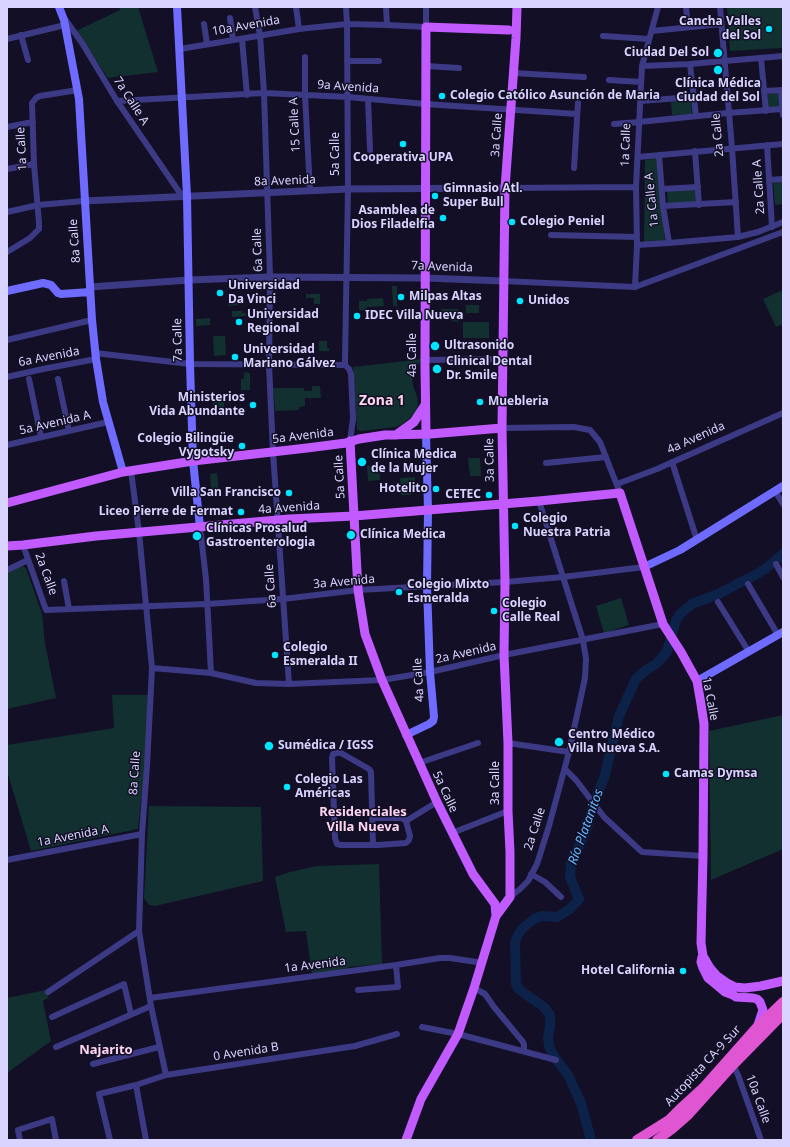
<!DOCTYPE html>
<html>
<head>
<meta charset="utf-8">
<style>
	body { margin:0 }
	#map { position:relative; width:790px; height:1147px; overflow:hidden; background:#130f26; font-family:"Noto Sans",sans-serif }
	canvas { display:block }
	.frame { position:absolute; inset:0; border:8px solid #d9d4ff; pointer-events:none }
</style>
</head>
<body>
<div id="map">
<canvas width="790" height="1147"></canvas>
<div class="frame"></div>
</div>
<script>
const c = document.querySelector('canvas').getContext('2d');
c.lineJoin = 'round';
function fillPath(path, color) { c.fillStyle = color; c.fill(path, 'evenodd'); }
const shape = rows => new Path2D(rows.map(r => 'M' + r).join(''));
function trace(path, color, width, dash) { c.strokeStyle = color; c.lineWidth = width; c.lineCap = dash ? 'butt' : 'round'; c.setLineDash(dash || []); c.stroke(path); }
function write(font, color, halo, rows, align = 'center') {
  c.font = font + ' "Noto Sans",sans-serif'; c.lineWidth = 3; c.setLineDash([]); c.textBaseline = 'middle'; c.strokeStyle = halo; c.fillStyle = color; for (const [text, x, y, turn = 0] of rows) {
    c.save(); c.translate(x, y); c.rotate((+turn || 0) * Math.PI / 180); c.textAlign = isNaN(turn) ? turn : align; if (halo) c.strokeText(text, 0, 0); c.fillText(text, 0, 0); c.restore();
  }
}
fillPath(shape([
	[119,7,138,7,158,72,108,78,76,31,120,10],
	[727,7,783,7,783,48,730,51],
	[782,93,783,108,768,109,767,94],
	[691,101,692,114,672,115,671,102],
	[659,158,665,242,644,243,645,160],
	[783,182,783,204,775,205,773,183],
	[695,189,696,202,668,204,667,190],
	[392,286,397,286,397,306,393,306],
	[783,290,783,324,776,327,763,299],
	[306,294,320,294,320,304,314,304,314,298,306,298],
	[231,296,235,296,236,302,238,302,238,305,228,306,228,300,231,300],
	[383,298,384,306,367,307,367,311,359,310,359,301,367,301,367,299],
	[466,305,479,305,479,313,466,313],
	[441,309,458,309,458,322,451,321,451,320,442,319],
	[232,311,242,311,242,313,246,313,246,316,232,317],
	[210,318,210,325,196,326,196,319],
	[463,322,489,322,489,338,463,338],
	[213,336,225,336,226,355,214,356],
	[319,341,327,341,327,348,329,348,329,351,319,351],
	[422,359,416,368,412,377,413,386,417,396,418,404,416,412,414,415,401,425,395,427,361,431,357,430,353,367],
	[244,372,250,373,250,390,241,390,241,379,244,379],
	[312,386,320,386,321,398,305,398,305,406,299,407,299,410,275,411,273,388,304,388,304,391,312,391],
	[213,401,224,401,224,410,213,411],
	[468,458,480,458,481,476,470,476],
	[379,465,380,480,368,481,367,466],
	[217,473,219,497,212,498,210,474],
	[415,477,415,492,411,492,411,495,401,495,400,478],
	[22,566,26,568,42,614,45,643,56,698,7,709,7,572],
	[621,598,629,625,604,633,596,606],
	[112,695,148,695,145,765,138,829,31,851,7,771,7,745,114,728],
	[783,715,783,849,711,880,709,731],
	[149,806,261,807,263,881,155,906,149,905,144,898],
	[379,864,382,964,348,967,348,969,312,974,306,931,286,932,275,877,290,872,317,866],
	[46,990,49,997,43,1001,51,1041,7,1073,7,998]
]), '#12302f');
trace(shape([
	[591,1140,581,1103,568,1075,553,1055,549,1046,548,1038,550,1026,550,1015,544,1007,521,991,518,988,516,984,515,942,519,933,523,928,534,919,542,916,557,917,570,909,579,899,570,877,571,863,573,857,581,843,587,828,593,806,605,775,619,716,636,679,646,670,656,664,667,652,675,623,679,615,692,604,718,594,757,574,765,569,783,554]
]), '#0c2248', 10);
trace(shape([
	[255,7,260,35,264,93,270,277,269,365,273,452,289,684],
	[296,7,299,29],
	[346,7,347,24,348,189,345,361,345,365,349,369,351,374,353,419,350,441],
	[386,7,387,25],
	[686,7,688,27],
	[720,7,732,148,738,237],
	[230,18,233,40],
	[65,19,82,43,117,101,182,196],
	[204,24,207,44],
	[652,31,721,24],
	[21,35,28,60],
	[603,36,649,39],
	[7,39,65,25],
	[242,39,247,95],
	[180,49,299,29,347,24,387,25,426,27,426,7],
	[305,57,305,95,310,191],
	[761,58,766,111],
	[347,61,379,61],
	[690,64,696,116],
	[426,66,459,68],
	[642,66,690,64,783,56],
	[513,73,584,77],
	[609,80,641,82],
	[781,90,783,115],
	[764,91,783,90],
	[368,99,370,150],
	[117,101,264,93,348,97,425,104,577,114],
	[640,101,693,97],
	[614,124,639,122,728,113,782,109],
	[7,127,33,122],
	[767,145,772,227],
	[695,151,699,205],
	[659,155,663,206,669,243],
	[638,157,783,144],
	[574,168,578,103],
	[7,169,34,164],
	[769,180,783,179],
	[505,188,636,187],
	[662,189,698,187],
	[663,206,736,202],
	[7,212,38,205,84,201],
	[551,235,637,237],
	[637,245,669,243,738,237,758,232,783,222],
	[7,252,30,238,39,229,39,223,34,164,32,103,36,98,40,96,78,90],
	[503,281,635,287,783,232],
	[635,287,637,245,636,187,642,66,658,7],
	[7,340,92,320],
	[95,353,190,364,345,365],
	[425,360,503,359],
	[7,377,43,369,96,359],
	[29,379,41,437],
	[58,379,69,431],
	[502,428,574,427,590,430,600,442,620,493],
	[7,445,108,422],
	[672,462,697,540],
	[546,463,606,457],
	[131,471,139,532,152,668,147,766,142,834,139,931,151,1006,166,1075],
	[617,484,657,469,783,413],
	[775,491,783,504],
	[200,527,206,579,211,673],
	[23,545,46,610,207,604,283,599,358,590,505,582,563,577,644,567],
	[776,564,783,577],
	[7,570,28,560],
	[64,581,69,609],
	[748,584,778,635],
	[718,602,749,652],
	[152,668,211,673,256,683,289,684,382,680,430,672,504,655,663,624],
	[508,743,569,752],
	[419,763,478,743],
	[565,769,576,780,604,817,642,852,703,856],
	[373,818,402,818,406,821],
	[406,821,437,802],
	[452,833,508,811],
	[373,845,371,772,369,769,341,753,337,753,333,754,332,758,335,838,337,844,341,845,378,845,406,843,409,840,410,836,406,821],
	[7,860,142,834],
	[531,874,545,882,561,897],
	[510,897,520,889,528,881,537,864,549,826,569,752,585,678,586,659,583,640,563,577,539,501],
	[474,988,485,994,494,1007,523,1042,524,1045,524,1051],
	[358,990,398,987,396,965],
	[48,992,139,931],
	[150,998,396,965,440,958,450,958,483,963],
	[52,1017,124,984,131,1014],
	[422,1027,458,1034,556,1060],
	[56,1047,151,1006],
	[93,1064,159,1047],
	[733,1065,738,1075,761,1140],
	[136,1085,146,1140],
	[20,1140,18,1130,52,1119,56,1140],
	[110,1140,99,1094,136,1085,166,1075,355,1046,397,1034]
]), '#3d3a85', 6);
trace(shape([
	[84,201,348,189,505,188],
	[90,287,189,280,270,277,426,278,503,281]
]), '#3d3a85', 7);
trace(shape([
	[59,7,64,20,79,99,92,320,96,359,103,402,123,472],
	[177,7,187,196,190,364,193,461,200,527],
	[7,291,43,283,51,285,58,293,61,294,90,292],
	[644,567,680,550,783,486],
	[697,681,783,632],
	[406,735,429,724,433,721,434,717,430,672,427,587,428,510,426,434]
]), '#6f6bff', 8);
trace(shape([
	[426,434,425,367,426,27,509,30],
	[396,435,414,422,425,405],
	[350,441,358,590,365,634,382,680,437,802,473,874,495,904,496,916],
	[7,503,123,472,193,461,307,448,346,443,359,439,385,435,430,434,502,428],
	[7,546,23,545,96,536,289,519,354,516,539,501,620,493,663,624,681,652,697,681,701,704,704,724,703,856,701,943,703,956,710,968,717,976,727,983,735,987,745,988,761,986,783,981],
	[702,957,701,962,703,968,708,978,713,982,725,992,733,995,736,997,753,998,757,999,760,1002,763,1010,758,1025],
	[406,1140,421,1099,458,1034,474,988,496,916,510,897,510,852,508,811,508,743,504,655,505,582,502,428,505,188,516,38,517,7]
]), '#c25bff', 9);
trace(shape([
	[637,1140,669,1120,680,1109,703,1088,758,1026,783,1002],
	[657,1140,672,1129,688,1115,733,1065,783,1014]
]), '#e055d1', 10);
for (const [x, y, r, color] of [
	[769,29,4,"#00e5ff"],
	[718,53,5,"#00e5ff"],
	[718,70,5,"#00e5ff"],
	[442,96,4,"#00e5ff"],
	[403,144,4,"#00e5ff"],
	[435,196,4,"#00e5ff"],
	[443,218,4,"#00e5ff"],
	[512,222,4,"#00e5ff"],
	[220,293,4,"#00e5ff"],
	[401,297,4,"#00e5ff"],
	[520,301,4,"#00e5ff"],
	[357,316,4,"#00e5ff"],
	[239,322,4,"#00e5ff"],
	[435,346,5,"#00e5ff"],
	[235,357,4,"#00e5ff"],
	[437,369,5,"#00e5ff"],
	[480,402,4,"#00e5ff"],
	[253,405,4,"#00e5ff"],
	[242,446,4,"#00e5ff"],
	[362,462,5,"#00e5ff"],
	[436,489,4,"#00e5ff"],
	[289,493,4,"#00e5ff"],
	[489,495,4,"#00e5ff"],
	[241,512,4,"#00e5ff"],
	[515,526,4,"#00e5ff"],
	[351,535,5,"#00e5ff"],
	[197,536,5,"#00e5ff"],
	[399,592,4,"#00e5ff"],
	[494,611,4,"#00e5ff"],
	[275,655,4,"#00e5ff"],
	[559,742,5,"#00e5ff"],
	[269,746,5,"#00e5ff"],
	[666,774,4,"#00e5ff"],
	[287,787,4,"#00e5ff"],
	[683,971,4,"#00e5ff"]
]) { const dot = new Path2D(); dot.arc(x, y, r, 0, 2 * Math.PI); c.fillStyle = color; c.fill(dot); trace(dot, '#130f26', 1.5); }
write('bold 12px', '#d9d4ff', '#130f26', [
	["Cancha Valles",761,22,"right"],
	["del Sol",761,36,"right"],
	["Ciudad Del Sol",709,53,"right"],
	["Clínica Médica",718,84,"center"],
	["Ciudad del Sol",718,98,"center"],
	["Colegio Católico Asunción de Maria",450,96],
	["Cooperativa UPA",403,158,"center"],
	["Gimnasio Atl.",443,189],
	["Super Bull",443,203],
	["Asamblea de",435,211,"right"],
	["Dios Filadelfia",435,225,"right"],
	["Colegio Peniel",520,222],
	["Universidad",228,286],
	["Da Vinci",228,300],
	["Milpas Altas",409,297],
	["Unidos",528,301],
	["Universidad",247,315],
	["Regional",247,329],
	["IDEC Villa Nueva",365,316],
	["Ultrasonido",444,346],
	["Universidad",243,350],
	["Mariano Gálvez",243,364],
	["Clinical Dental",446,362],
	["Dr. Smile",446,376],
	["Ministerios",245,398,"right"],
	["Vida Abundante",245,412,"right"],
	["Muebleria",488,402],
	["Colegio Bilingüe",234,439,"right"],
	["Vygotsky",234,453,"right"],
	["Clínica Medica",371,455],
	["de la Mujer",371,469],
	["Hotelito",428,489,"right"],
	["Villa San Francisco",281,493,"right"],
	["CETEC",481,495,"right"],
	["Liceo Pierre de Fermat",233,512,"right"],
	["Colegio",523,519],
	["Nuestra Patria",523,533],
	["Clínicas Prosalud",206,529],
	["Gastroenterologia",206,543],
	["Clínica Medica",360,535],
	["Colegio Mixto",407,585],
	["Esmeralda",407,599],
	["Colegio",502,604],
	["Calle Real",502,618],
	["Colegio",283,648],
	["Esmeralda II",283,662],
	["Centro Médico",568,735],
	["Villa Nueva S.A.",568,749],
	["Sumédica / IGSS",278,746],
	["Camas Dymsa",674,774],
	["Colegio Las",295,780],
	["Américas",295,794],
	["Hotel California",675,971,"right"]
], 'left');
write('12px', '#d9d4ff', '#130f26', [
	["10a Avenida",246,26,-10],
	["9a Avenida",348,87,4],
	["7a Calle A",131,101,57],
	["15 Calle A",295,125,-93],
	["3a Calle",497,135,-86],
	["2a Calle",718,135,-95],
	["1a Calle",626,145,-88],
	["1a Calle",22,149,-93],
	["5a Calle",336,154,-90],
	["8a Avenida",285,181,-2],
	["2a Calle A",759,187,-94],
	["1a Calle A",652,200,-96],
	["8a Calle",75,241,-94],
	["6a Calle",258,250,-92],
	["7a Avenida",442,267,2],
	["7a Calle",178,340,-91],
	["4a Calle",413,355,-90],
	["6a Avenida",49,357,-11],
	["5a Avenida A",55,423,-13],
	["5a Avenida",303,436,-7],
	["4a Avenida",696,438,-24],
	["3a Calle",490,460,-91],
	["5a Calle",340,477,-93],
	["4a Avenida",289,508,-4],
	["2a Calle",46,574,70],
	["3a Avenida",344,582,-5],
	["6a Calle",271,586,-94],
	["2a Avenida",466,653,-13],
	["4a Calle",419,680,-93],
	["1a Calle",710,699,79],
	["8a Calle",135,773,-86],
	["3a Calle",496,783,-90],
	["5a Calle",445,792,65],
	["2a Calle",535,829,-72],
	["1a Avenida A",73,836,-11],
	["1a Avenida",315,965,-7],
	["0 Avenida B",246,1052,-9],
	["Autopista CA-9 Sur",703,1066,-47],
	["10a Calle",758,1099,70]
]);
write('bold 13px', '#ffd6f0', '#130f26', [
	["Residenciales",363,812],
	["Villa Nueva",363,827],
	["Najarito",106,1050]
]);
write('italic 13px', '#62b6ff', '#130f26', [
	["Río Platanitos",586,827,-70]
]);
write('bold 14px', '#ffd6f0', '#130f26', [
	["Zona 1",382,401]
]);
</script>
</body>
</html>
